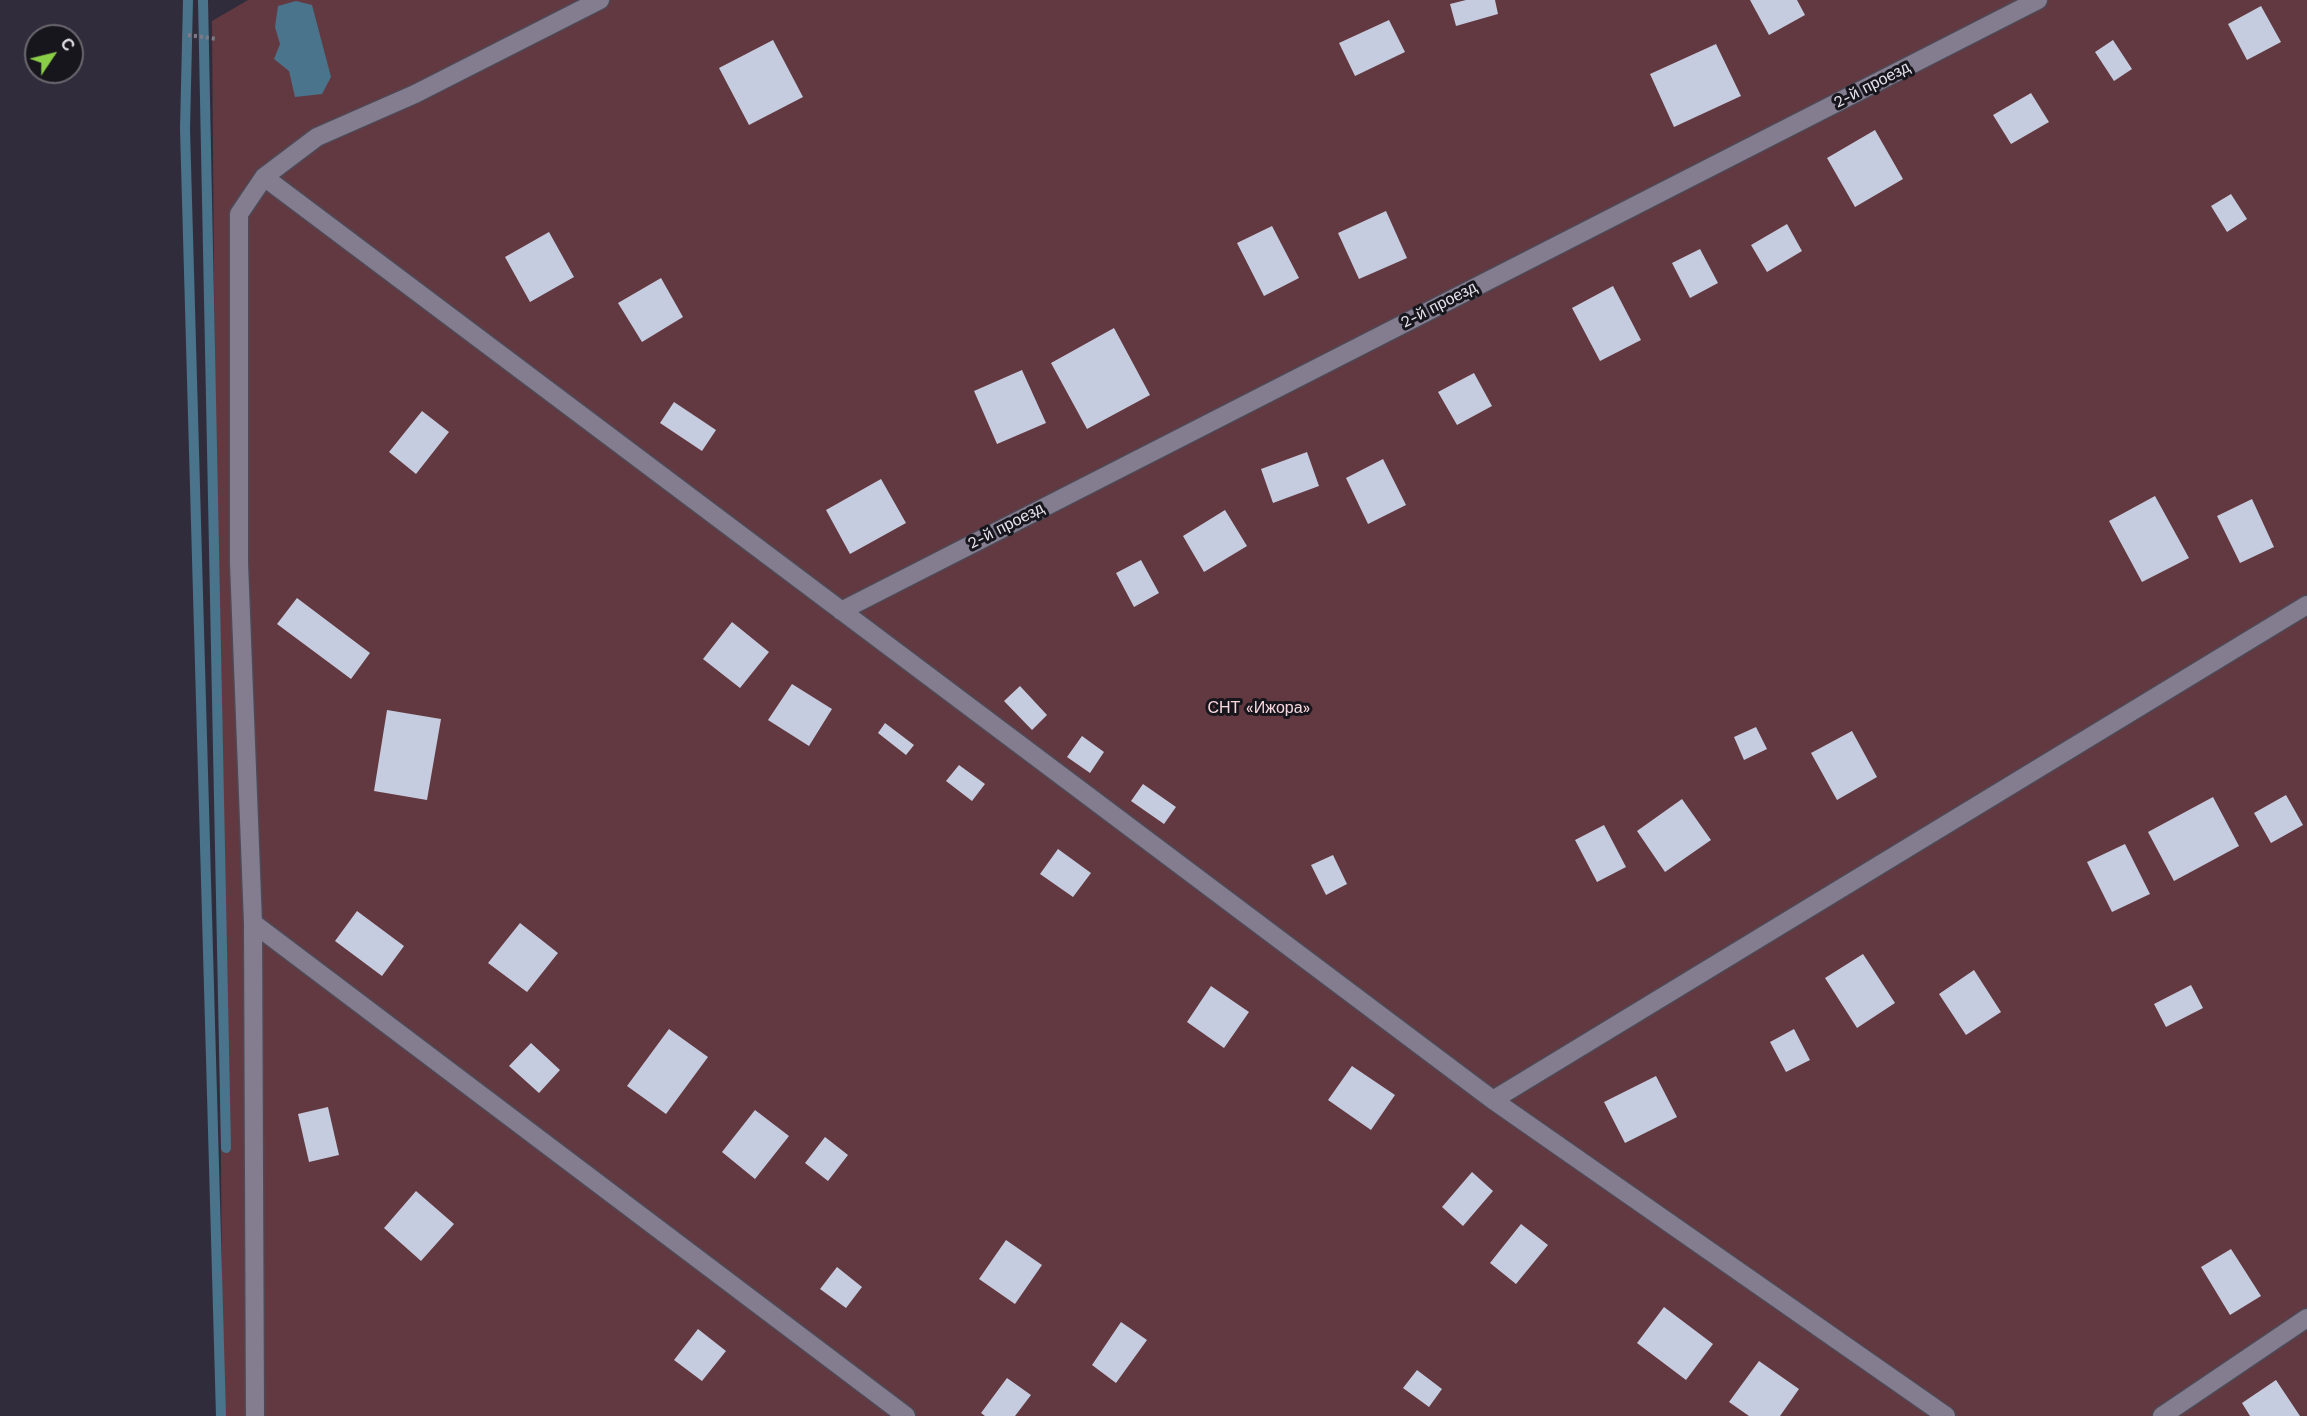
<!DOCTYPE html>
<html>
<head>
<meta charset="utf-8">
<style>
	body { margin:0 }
	#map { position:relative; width:2307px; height:1416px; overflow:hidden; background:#312c3b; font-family:"Work Sans",sans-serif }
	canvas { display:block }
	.north { position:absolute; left:24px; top:24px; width:60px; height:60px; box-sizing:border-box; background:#18161d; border:2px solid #6a676f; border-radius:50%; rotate:55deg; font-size:16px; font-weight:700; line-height:24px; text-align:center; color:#e5e1eb }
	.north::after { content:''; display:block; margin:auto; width:21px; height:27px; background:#8ace47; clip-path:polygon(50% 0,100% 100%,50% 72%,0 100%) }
</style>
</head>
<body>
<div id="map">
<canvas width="2307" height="1416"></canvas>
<div class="north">С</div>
</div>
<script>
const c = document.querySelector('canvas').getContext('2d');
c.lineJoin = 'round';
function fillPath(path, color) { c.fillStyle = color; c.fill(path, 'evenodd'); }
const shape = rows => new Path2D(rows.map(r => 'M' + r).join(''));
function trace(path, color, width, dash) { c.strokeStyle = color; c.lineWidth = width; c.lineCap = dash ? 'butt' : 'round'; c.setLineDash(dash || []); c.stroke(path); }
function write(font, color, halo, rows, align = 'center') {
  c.font = font + ' "Work Sans",sans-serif'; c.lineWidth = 6; c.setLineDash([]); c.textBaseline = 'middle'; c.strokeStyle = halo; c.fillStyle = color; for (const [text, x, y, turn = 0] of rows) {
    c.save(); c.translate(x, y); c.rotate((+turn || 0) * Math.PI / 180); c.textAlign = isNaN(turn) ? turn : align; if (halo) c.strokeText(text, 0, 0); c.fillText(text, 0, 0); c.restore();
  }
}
fillPath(shape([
	[248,0,2307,0,2307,1416,223,1416,212,21]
]), '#623940');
fillPath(shape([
	[296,1,312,5,331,77,322,94,295,97,289,71,274,59,280,44,275,27,278,6]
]), '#4a748c');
trace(shape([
	[188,0,185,129,221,1416],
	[203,0,226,1148]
]), '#4a748c', 10);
fillPath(shape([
	[1466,0,1495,0,1498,14,1456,26,1450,4],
	[1750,0,1797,0,1805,15,1769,35],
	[2261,6,2281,42,2247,60,2228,24],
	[1389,20,1405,52,1355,76,1339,43],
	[773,40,803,97,749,125,719,68],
	[2113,40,2132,69,2114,81,2095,52],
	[1716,44,1741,96,1674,127,1650,74],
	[2031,93,2049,122,2011,144,1993,115],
	[1875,130,1903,179,1855,207,1827,158],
	[2231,194,2247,219,2227,232,2211,206],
	[1386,211,1407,258,1359,279,1338,233],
	[1787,224,1802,251,1767,272,1751,245],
	[1272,226,1299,278,1264,296,1237,243],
	[549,232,574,277,530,302,505,257],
	[1700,249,1718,283,1690,298,1672,263],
	[661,278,683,317,642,342,618,303],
	[1613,286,1641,340,1600,361,1572,308],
	[1114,328,1150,395,1087,429,1051,363],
	[1022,370,1046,423,997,444,974,391],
	[1474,373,1492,406,1457,425,1438,392],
	[674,402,716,430,702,451,660,423],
	[422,411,449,432,416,474,389,452],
	[1307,452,1319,486,1273,503,1261,469],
	[1383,459,1406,505,1368,524,1346,478],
	[881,479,906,523,850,554,826,510],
	[2155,496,2189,558,2142,582,2109,521],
	[2252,499,2274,547,2240,563,2217,516],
	[1225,510,1247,546,1204,572,1183,536],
	[1141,560,1159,593,1134,607,1116,573],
	[297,598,370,653,351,679,277,624],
	[732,622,769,652,740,688,703,659],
	[792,684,832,709,809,746,768,720],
	[1020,686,1047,715,1032,730,1004,701],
	[387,710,441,719,427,800,374,791],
	[885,723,914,745,906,755,878,733],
	[1756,727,1767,749,1744,760,1734,737],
	[1852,731,1877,777,1837,800,1811,753],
	[1082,736,1104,752,1090,773,1067,757],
	[959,765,985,784,972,801,946,781],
	[1143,784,1176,807,1164,824,1131,801],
	[2286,795,2303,825,2271,843,2254,813],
	[2213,797,2239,846,2174,881,2148,832],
	[1682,799,1711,840,1665,872,1637,831],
	[1604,825,1626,867,1597,882,1575,840],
	[2125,844,2150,894,2112,912,2087,862],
	[1058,849,1091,873,1073,897,1040,874],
	[1333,855,1347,884,1326,895,1311,865],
	[357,911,404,946,382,976,335,941],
	[520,923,558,953,527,992,488,963],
	[1863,954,1895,1003,1857,1028,1825,978],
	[1974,970,2001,1012,1966,1035,1939,994],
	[2191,985,2203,1008,2166,1027,2154,1004],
	[1211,986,1249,1012,1224,1048,1187,1022],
	[669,1029,708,1057,666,1114,627,1086],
	[1794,1029,1810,1060,1786,1072,1770,1042],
	[531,1043,560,1070,539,1093,509,1066],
	[1352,1066,1395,1095,1371,1130,1328,1100],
	[1656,1076,1677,1117,1625,1143,1604,1102],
	[328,1107,339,1155,309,1162,298,1114],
	[755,1110,789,1136,755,1179,722,1152],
	[825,1137,848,1155,828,1181,805,1163],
	[1472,1172,1493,1191,1463,1226,1442,1207],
	[416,1191,454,1224,421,1261,384,1228],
	[1521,1224,1548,1245,1516,1284,1490,1263],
	[1006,1240,1042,1265,1015,1304,979,1279],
	[2231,1249,2261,1296,2230,1315,2201,1267],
	[837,1267,862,1287,846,1308,820,1289],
	[1664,1307,1713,1344,1686,1380,1637,1343],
	[1121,1322,1147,1340,1116,1383,1092,1365],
	[698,1329,726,1351,702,1381,674,1360],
	[1759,1361,1799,1389,1780,1416,1749,1416,1729,1402],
	[1417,1370,1442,1389,1429,1407,1403,1388],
	[1007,1378,1031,1395,1015,1416,985,1416,981,1413],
	[2276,1380,2300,1416,2250,1416,2242,1403]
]), '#c5ccdf');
const minor = shape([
	[264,177,1493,1100,1946,1416],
	[841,611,2038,0],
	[253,923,906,1416],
	[1493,1100,2307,605],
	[255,1416,253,923,239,563,239,214,264,177,317,137,415,94,600,0],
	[2162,1416,2307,1318]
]);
trace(minor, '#4e4956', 21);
trace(shape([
	[188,35,217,39]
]), '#7f7a87', 4, [3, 3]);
trace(minor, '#837d8f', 18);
write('16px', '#e5e1eb', '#18161d', [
	["2-й проезд",1872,85,-27],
	["2-й проезд",1439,305,-27],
	["2-й проезд",1006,526,-27]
]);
write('16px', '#f9d9de', '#18161d', [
	["СНТ «Ижора»",1259,708]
]);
</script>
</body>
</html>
